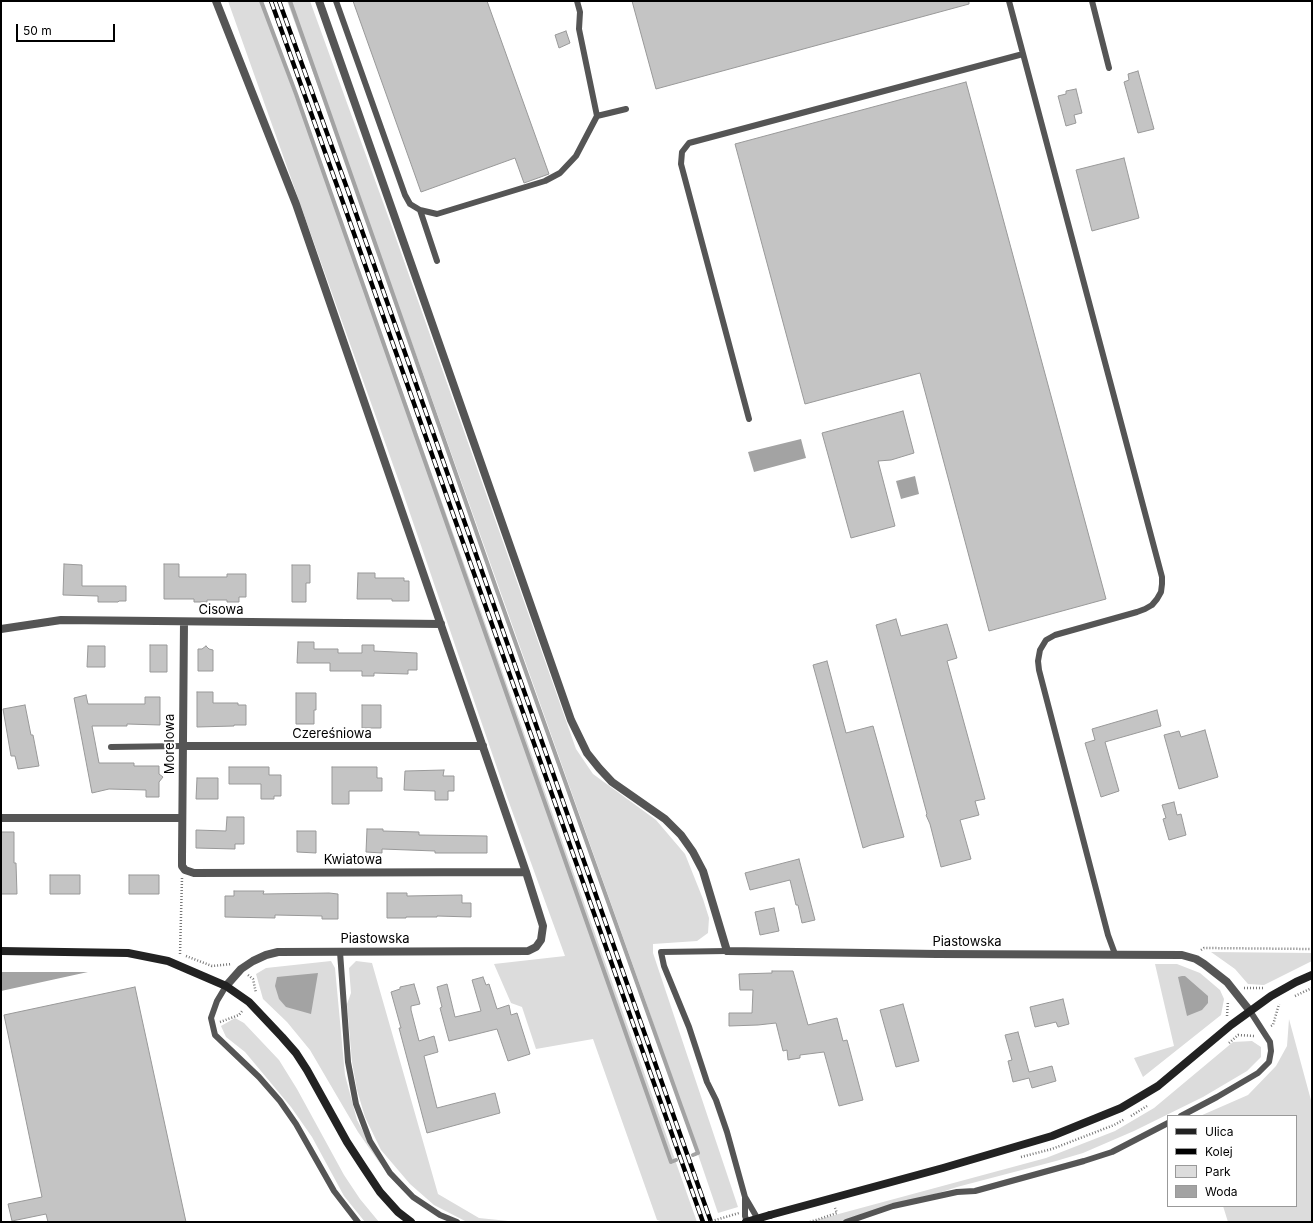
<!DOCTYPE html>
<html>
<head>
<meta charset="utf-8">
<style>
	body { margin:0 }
	#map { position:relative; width:1313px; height:1223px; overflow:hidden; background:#fff; font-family:Inter,sans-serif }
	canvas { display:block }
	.frame { position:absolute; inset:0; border:2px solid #000; pointer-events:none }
	.legend { position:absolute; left:1167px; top:1115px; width:130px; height:92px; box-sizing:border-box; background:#fff; border:1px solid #999; margin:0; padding:5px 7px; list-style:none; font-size:12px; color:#000 }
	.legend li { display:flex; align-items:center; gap:8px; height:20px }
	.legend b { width:20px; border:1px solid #999 }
	.scale { position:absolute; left:16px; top:24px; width:99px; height:18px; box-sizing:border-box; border:2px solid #000; border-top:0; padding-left:5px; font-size:12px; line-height:14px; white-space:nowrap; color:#000; -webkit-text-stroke:3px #fff; paint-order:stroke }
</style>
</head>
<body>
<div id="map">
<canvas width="1313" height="1223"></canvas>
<div class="frame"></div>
<ul class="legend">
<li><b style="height:5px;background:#222"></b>Ulica</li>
<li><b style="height:5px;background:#000"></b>Kolej</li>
<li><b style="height:11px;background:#dcdcdc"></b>Park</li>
<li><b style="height:11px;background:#a3a3a3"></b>Woda</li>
</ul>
<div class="scale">50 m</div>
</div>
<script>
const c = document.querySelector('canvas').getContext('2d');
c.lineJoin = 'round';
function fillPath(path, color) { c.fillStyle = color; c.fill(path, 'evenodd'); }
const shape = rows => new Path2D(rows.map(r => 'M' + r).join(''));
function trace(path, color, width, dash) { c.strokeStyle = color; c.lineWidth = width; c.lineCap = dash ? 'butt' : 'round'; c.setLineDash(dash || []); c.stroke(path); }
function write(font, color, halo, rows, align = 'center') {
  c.font = font + ' Inter,sans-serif'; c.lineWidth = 4; c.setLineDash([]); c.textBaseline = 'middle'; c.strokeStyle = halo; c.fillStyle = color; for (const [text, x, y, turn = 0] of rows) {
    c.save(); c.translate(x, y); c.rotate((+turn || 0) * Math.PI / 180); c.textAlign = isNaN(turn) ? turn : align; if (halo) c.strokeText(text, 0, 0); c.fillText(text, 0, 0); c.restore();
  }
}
fillPath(shape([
	[228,1,260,1,361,276,476,597,697,1222,665,1222,657,1220,593,1039,536,1049,522,1007,511,1003,494,964,565,956,507,797,402,490],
	[287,1,310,1,392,227,576,749,593,774,656,820,685,854,703,899,709,918,708,933,697,941,653,944,653,953,738,1207,718,1213,646,1002,421,368],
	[1211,952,1312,953,1312,961,1264,985,1248,984,1235,969],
	[331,961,335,968,345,1075,357,1120,381,1165,358,1132,310,1050,287,1022,263,999,256,974,266,968],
	[356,961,372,963,438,1194,479,1218,518,1222,467,1222,434,1205,410,1184,381,1150,365,1117,357,1090,352,1062,347,1004,351,993,349,968],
	[1155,964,1177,964,1200,973,1220,990,1224,999,1221,1015,1143,1077,1134,1058,1174,1046],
	[235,1018,244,1023,279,1060,297,1089,344,1175,360,1199,379,1222,365,1222,344,1196,312,1137,291,1107,245,1052,226,1037,221,1026],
	[1289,1019,1312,1104,1312,1222,1228,1222,1223,1206,1296,1206,1296,1116,1200,1116,1248,1095,1276,1066,1287,1046],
	[1252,1041,1261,1047,1261,1057,1247,1071,1203,1097,1134,1131,1083,1153,1056,1161,957,1187,850,1222,809,1222,1046,1158,1115,1131,1154,1108,1233,1042]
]), '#dcdcdc');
fillPath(shape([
	[801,439,806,458,754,472,748,452],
	[915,476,919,494,901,499,896,481],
	[1,972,88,972,1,991],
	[318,973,311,1014,286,1007,279,999,275,986,277,977],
	[1182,976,1185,976,1208,996,1208,1003,1202,1010,1187,1016,1178,977]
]), '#a3a3a3');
trace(shape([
	[261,1,296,94,671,1162,676,1160],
	[290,1,496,588,681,1106,698,1153,693,1155]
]), '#a3a3a3', 4);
const building = shape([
	[353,1,487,1,549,174,524,183,515,158,421,192,353,1],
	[632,1,969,1,969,4,656,89,632,1],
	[566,31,570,43,559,48,555,35,566,31],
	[1138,71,1154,129,1138,133,1124,82,1129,80,1128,74,1138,71],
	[966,82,1106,599,989,631,920,373,805,404,735,144,966,82],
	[1076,89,1082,113,1074,115,1076,123,1066,126,1058,96,1066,94,1066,91,1076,89],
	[1124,158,1139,218,1092,231,1076,170,1124,158],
	[903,411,914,453,891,460,878,461,895,526,851,538,822,433,903,411],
	[64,564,82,565,82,586,126,586,126,601,119,601,118,602,98,602,98,596,63,595,64,564],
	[164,564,179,564,179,577,227,577,227,574,246,574,246,597,239,597,239,602,227,602,227,600,207,600,207,602,194,602,194,599,164,599,164,564],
	[292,565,310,565,310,583,306,583,306,602,292,602,292,565],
	[358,573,375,573,375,578,404,578,404,581,409,581,409,601,392,601,392,599,357,599,358,573],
	[896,619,901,636,947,624,957,658,947,661,985,799,975,801,979,815,960,820,971,859,941,867,930,824,926,815,927,814,876,625,896,619],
	[298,642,314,642,314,649,338,649,338,653,362,653,362,645,374,645,374,651,417,653,417,670,408,670,408,674,374,673,374,676,362,676,362,671,330,671,330,663,297,663,298,642],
	[150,645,167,645,167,672,150,672,150,645],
	[88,646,105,646,105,667,87,667,88,646],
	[206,646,209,649,213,650,213,671,198,671,198,649,202,649,206,646],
	[827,661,846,733,873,726,904,837,871,845,863,848,813,665,827,661],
	[197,692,213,692,213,703,238,703,238,705,246,705,246,725,234,725,234,726,197,727,197,692],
	[296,693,316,693,316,710,314,710,314,724,296,724,296,693],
	[86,695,88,704,145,704,145,697,160,697,160,725,127,724,127,726,92,726,99,763,134,763,134,766,159,766,159,774,163,777,159,782,159,797,146,797,146,790,109,789,92,793,74,698,86,695],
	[25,705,31,735,33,735,39,766,18,769,15,756,11,756,3,709,25,705],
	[362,705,381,705,381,728,362,728,362,705],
	[1157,710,1161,726,1105,742,1119,791,1101,797,1085,743,1095,740,1092,729,1157,710],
	[1205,730,1218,777,1179,789,1164,735,1179,731,1181,737,1205,730],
	[229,767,269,767,269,775,281,775,281,796,274,796,274,799,261,799,261,784,229,784,229,767],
	[332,767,377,767,377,778,382,778,382,791,349,791,349,804,332,804,332,767],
	[444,770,443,776,454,776,454,791,448,791,448,800,435,800,435,791,404,790,405,771,444,770],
	[197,778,218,778,218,799,196,799,197,778],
	[1174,802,1177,815,1181,814,1186,835,1169,840,1163,819,1166,818,1162,805,1174,802],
	[227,817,244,817,244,844,235,844,235,849,196,848,196,830,226,831,227,817],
	[367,829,383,829,383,831,419,832,419,835,487,836,487,853,435,853,435,851,382,849,382,853,366,852,367,829],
	[297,831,316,831,316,853,297,852,297,831],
	[1,832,14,832,14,863,16,863,17,894,1,894,1,832],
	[799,859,815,920,802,923,798,905,796,905,790,880,750,890,745,873,799,859],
	[50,875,80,875,80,894,50,894,50,875],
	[129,875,159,875,159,894,129,894,129,875],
	[234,891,264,891,263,894,329,893,338,894,338,919,322,919,322,916,275,915,275,918,225,917,225,896,234,896,234,891],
	[387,893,407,893,407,896,462,895,462,903,471,903,471,917,437,916,437,917,406,917,406,918,387,918,387,893],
	[774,908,779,931,760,935,755,912,774,908],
	[772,971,793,971,808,1025,837,1018,843,1041,847,1040,863,1100,839,1106,824,1052,800,1055,800,1058,788,1060,787,1050,783,1051,776,1023,758,1025,729,1026,729,1013,752,1013,753,990,740,990,739,974,772,973,772,971],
	[483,977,486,985,489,984,497,1009,509,1005,511,1015,517,1013,530,1054,508,1061,497,1029,449,1041,440,1008,442,1007,437,987,447,984,455,1017,481,1011,472,980,483,977],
	[414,984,420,1004,411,1006,411,1010,419,1041,434,1036,438,1052,424,1056,437,1108,495,1093,500,1113,427,1133,399,1028,401,1028,391,992,400,989,400,987,414,984],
	[135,987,186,1222,48,1222,46,1214,12,1221,8,1204,42,1197,4,1015,135,987],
	[1063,999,1069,1024,1058,1027,1056,1022,1035,1027,1030,1007,1063,999],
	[903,1004,919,1061,896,1067,880,1010,903,1004],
	[1018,1032,1029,1072,1052,1066,1056,1081,1032,1088,1029,1078,1013,1082,1008,1061,1012,1060,1005,1035,1018,1032]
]);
fillPath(building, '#c4c4c4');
trace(building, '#999', 1);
trace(shape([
	[1201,950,1204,948,1312,949],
	[180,954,182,878],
	[186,956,212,966,232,964],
	[248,975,253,979,256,993],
	[1244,988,1263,988],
	[1295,996,1312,988],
	[1227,1016,1228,1001],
	[220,1022,239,1015,243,1010],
	[1271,1026,1273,1025,1279,1004],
	[1229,1043,1238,1035,1255,1036],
	[1131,1116,1147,1106],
	[1021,1157,1052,1149,1114,1125,1125,1119],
	[810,1222,837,1213,835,1208]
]), '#777', 2.5, [1, 2]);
trace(shape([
	[336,1,405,195,410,204,420,210,437,214,545,181,560,173,576,156,597,116,579,29,580,12,577,1],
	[1009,1,1162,577,1162,584,1161,592,1157,599,1152,605,1145,609,1137,612,1055,635,1046,640,1040,650,1038,661,1039,670,1108,935,1115,954],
	[1092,1,1109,68],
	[597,116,626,109],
	[420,210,437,261],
	[749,419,681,164,682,152,689,143,1023,54],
	[111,747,182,746],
	[727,951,661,952,664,966,689,1027,707,1082,716,1100,727,1132,745,1197,759,1221],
	[340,952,348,1062,356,1104,370,1141,390,1173,413,1197,440,1215,457,1222],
	[226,986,217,1001,211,1018,215,1035,259,1077,280,1101,296,1124,334,1191,358,1222],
	[1181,1116,1217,1097,1258,1073,1269,1062,1271,1051,1270,1042,1250,1011],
	[745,1198,745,1216,747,1222],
	[846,1222,893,1206,957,1192,975,1191,1084,1161,1112,1152,1168,1123]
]), '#555', 6);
trace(shape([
	[216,1,296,204,526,872,543,926,541,940,536,947,528,951,278,952,266,955,253,961,241,969,226,986],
	[319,1,571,720,587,753,599,768,612,782,665,819,681,835,693,852,703,871,727,951,937,954,1182,955,1196,959,1204,964,1227,982,1250,1011],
	[184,622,182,857,182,866,185,870,194,873,526,872],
	[1,629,61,620,441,624],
	[182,746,483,746],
	[1,818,182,818]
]), '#555', 8);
trace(shape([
	[1,951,128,953,168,961,226,986,249,1002,282,1037,296,1053,307,1070,347,1142,364,1168,380,1192,398,1212,411,1222],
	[770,1215,943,1168,1052,1136,1121,1108,1158,1086,1231,1025,1271,996,1296,982,1312,975]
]), '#222', 8);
const rail = shape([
	[271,1,340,194,703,1222],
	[279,1,348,191,711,1222]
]);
trace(rail, '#000', 4.5);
trace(rail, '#fff', 3, [9]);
trace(shape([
	[709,1222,739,1213]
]), '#777', 2.5, [1, 2]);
trace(shape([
	[746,1222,770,1215]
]), '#222', 8);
write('13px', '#000', '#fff', [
	["Cisowa",221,610],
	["Czereśniowa",332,734],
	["Morelowa",170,744,-90],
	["Kwiatowa",353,860],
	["Piastowska",375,939],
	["Piastowska",967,942]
]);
</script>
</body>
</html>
